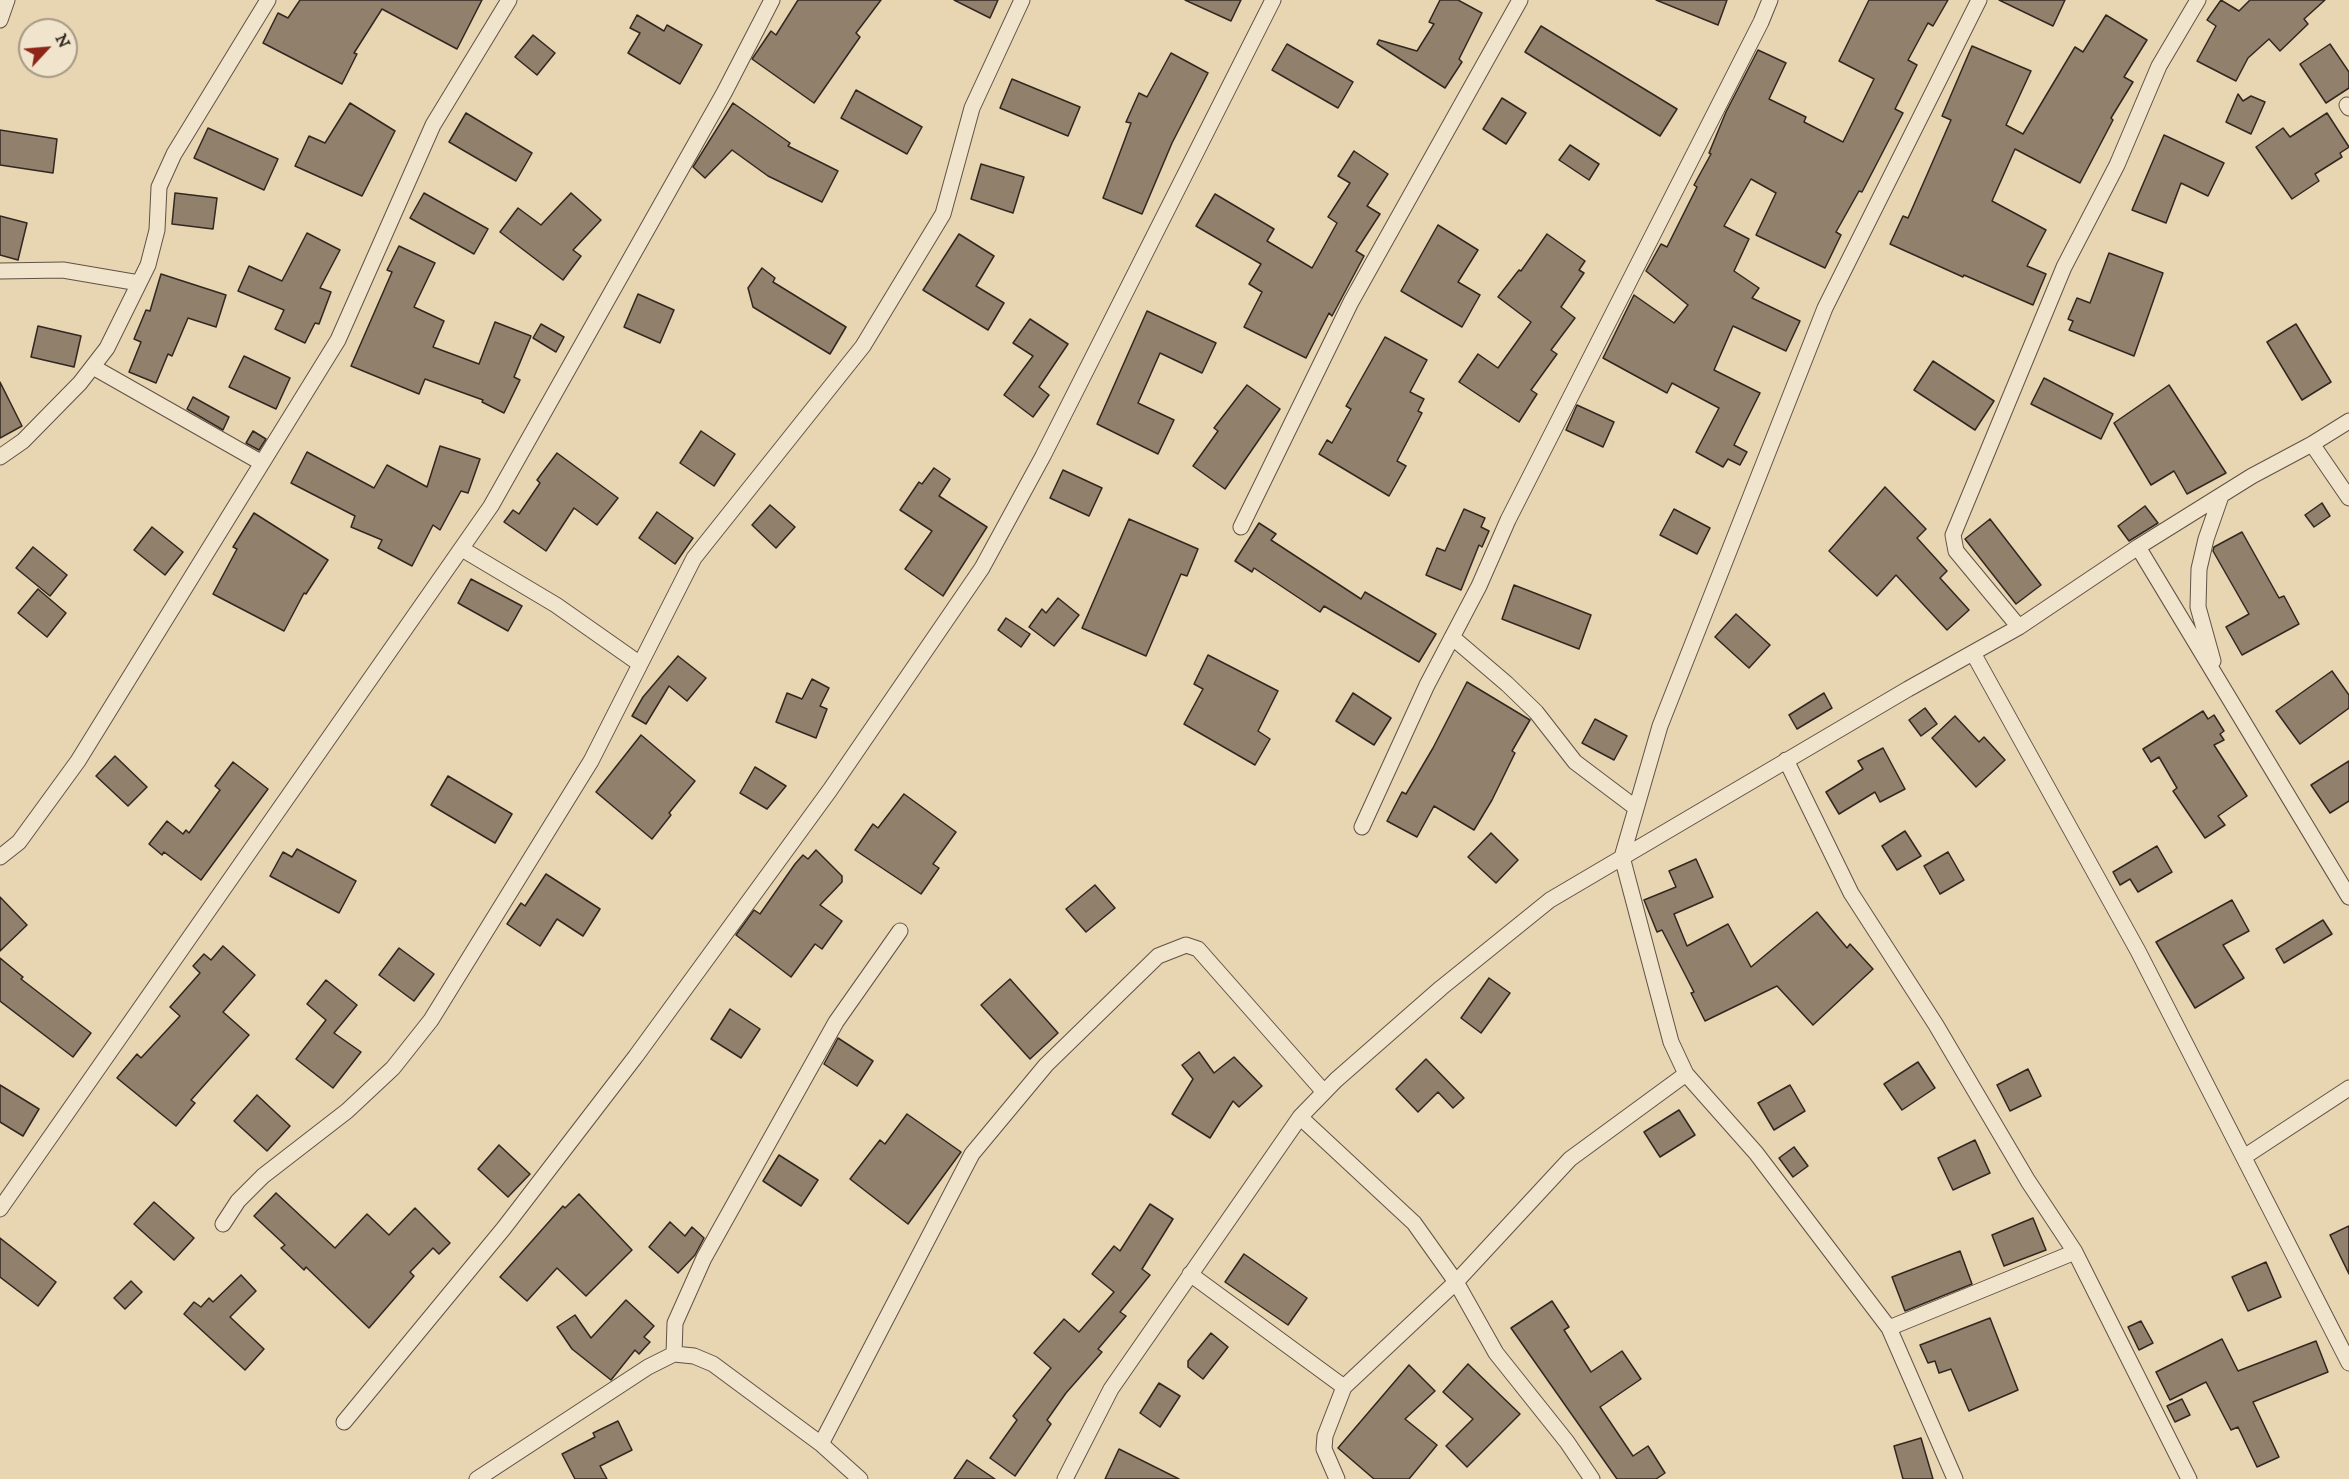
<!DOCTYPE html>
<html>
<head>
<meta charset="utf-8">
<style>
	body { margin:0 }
	#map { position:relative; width:2349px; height:1479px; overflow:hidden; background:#e8d5b1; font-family:"IM FELL DW Pica",serif }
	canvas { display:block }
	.north { position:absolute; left:18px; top:18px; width:60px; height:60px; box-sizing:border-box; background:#f0e4cc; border:2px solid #a49888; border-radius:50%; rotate:64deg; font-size:16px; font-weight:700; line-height:24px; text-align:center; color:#322721 }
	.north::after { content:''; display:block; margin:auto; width:21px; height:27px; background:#8f2418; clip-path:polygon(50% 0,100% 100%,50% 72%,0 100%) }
</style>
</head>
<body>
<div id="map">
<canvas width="2349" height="1479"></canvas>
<div class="north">N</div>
</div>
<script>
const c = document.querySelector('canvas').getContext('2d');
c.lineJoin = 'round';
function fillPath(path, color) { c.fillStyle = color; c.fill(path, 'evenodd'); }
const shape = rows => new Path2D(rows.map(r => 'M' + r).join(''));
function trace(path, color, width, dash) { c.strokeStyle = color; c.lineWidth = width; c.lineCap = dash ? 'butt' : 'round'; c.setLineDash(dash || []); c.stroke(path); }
const building = shape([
	[300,0,482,0,457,49,382,9,354,53,357,54,342,84,263,43,278,13,288,18,300,0],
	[798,0,881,0,856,33,860,37,814,103,752,59,771,31,776,35,798,0],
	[954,0,998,0,990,18,954,0],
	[1185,0,1241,0,1231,21,1185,0],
	[1440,0,1458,0,1482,13,1459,59,1462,62,1445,88,1377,44,1379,40,1417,51,1434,24,1429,22,1440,0],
	[1656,0,1727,0,1718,25,1656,0],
	[1869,0,1948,0,1933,26,1928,23,1908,60,1917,65,1895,109,1903,113,1862,192,1859,191,1836,232,1841,235,1825,268,1756,235,1776,193,1751,179,1724,226,1749,239,1734,271,1759,288,1752,298,1800,321,1786,351,1733,326,1714,370,1760,393,1734,445,1747,452,1740,465,1728,459,1723,467,1696,452,1719,408,1672,383,1667,393,1603,358,1634,295,1674,323,1688,305,1646,271,1661,244,1667,247,1697,187,1694,185,1711,154,1709,153,1726,112,1758,50,1786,63,1769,99,1806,117,1804,122,1843,142,1874,79,1839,61,1869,0],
	[1999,0,2065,0,2053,26,1999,0],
	[2221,0,2239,11,2250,0,2325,0,2304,19,2308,24,2280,51,2269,39,2248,58,2236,81,2197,61,2216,26,2207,20,2221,0],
	[637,15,664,31,667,25,702,45,680,84,628,53,640,33,630,28,637,15],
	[2106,15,2147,40,2124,77,2133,82,2111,118,2113,120,2080,183,2015,149,1992,201,2046,230,2027,266,2046,274,2033,305,1964,275,1963,277,1890,244,1903,216,1908,218,1951,120,1942,116,1972,46,2031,71,2006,125,2023,134,2075,47,2083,52,2106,15],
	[1541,26,1677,109,1660,136,1525,52,1541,26],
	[533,35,555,53,537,75,515,57,533,35],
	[1287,44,1353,82,1338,108,1272,70,1287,44],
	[2330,44,2349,72,2349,88,2326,103,2300,64,2330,44],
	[1171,53,1208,73,1172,143,1142,214,1103,198,1131,123,1126,122,1139,93,1147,97,1171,53],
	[1012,79,1080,107,1068,136,1000,108,1012,79],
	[856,90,922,127,907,154,841,118,856,90],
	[2238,94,2243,101,2251,96,2265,102,2251,134,2226,122,2238,94],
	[1502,98,1526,113,1506,144,1483,129,1502,98],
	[350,103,395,131,362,196,295,166,309,136,325,143,350,103],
	[733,103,790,143,788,146,838,171,822,202,768,176,732,150,705,178,693,167,733,103],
	[466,113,532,153,516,181,449,142,466,113],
	[2327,113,2349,147,2340,153,2342,157,2315,174,2319,181,2292,199,2256,147,2283,128,2290,137,2327,113],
	[208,128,278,159,264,190,194,158,208,128],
	[0,130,57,139,53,173,0,165,0,130],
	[2164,135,2224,163,2208,196,2181,183,2166,223,2132,210,2164,135],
	[1570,145,1599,164,1589,180,1559,160,1570,145],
	[1354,151,1388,174,1367,206,1380,214,1356,251,1364,256,1332,316,1329,313,1306,358,1244,327,1262,292,1249,284,1261,264,1196,226,1215,194,1274,229,1267,241,1312,268,1337,223,1328,217,1350,183,1338,176,1354,151],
	[981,164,1024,177,1013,213,971,199,981,164],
	[175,193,217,198,213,229,172,224,175,193],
	[424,193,488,229,474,254,410,218,424,193],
	[571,193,601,220,573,250,581,256,563,280,500,232,518,208,541,225,571,193],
	[0,216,27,223,18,260,0,255,0,216],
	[1438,225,1478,250,1458,282,1480,295,1462,327,1401,291,1438,225],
	[307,233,340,250,320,288,331,292,319,324,315,323,305,343,275,329,284,310,238,291,249,266,282,281,307,233],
	[959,234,994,256,976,286,1004,303,988,330,923,290,959,234],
	[1547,234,1585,261,1579,270,1584,273,1561,307,1575,318,1551,350,1557,354,1531,390,1537,394,1519,422,1459,382,1478,354,1498,368,1531,322,1498,297,1519,270,1521,271,1547,234],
	[399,246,435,263,414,307,444,321,433,347,479,364,495,322,531,336,514,377,520,380,504,413,482,402,483,400,425,379,419,394,351,366,392,272,387,270,399,246],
	[2109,253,2163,273,2134,356,2069,330,2073,321,2068,319,2077,298,2090,303,2109,253],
	[762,268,775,278,773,282,846,327,830,354,753,307,748,288,762,268],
	[161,274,226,295,216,327,188,318,172,356,168,354,156,383,129,372,141,342,134,339,146,310,150,311,161,274],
	[638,294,674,310,660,343,624,327,638,294],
	[1147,311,1216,343,1202,373,1160,353,1138,403,1174,420,1158,454,1097,424,1147,311],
	[1030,319,1068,344,1039,387,1049,395,1033,417,1004,395,1033,356,1013,343,1030,319],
	[541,324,564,337,556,352,533,338,541,324],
	[2296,324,2331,382,2302,400,2267,342,2296,324],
	[38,326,81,336,74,367,31,357,38,326],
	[1385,337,1427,360,1410,392,1424,399,1418,411,1422,413,1397,461,1406,466,1389,496,1319,454,1327,440,1332,443,1351,409,1346,406,1385,337],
	[244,356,290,378,276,409,229,387,244,356],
	[1933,361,1994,401,1975,430,1914,390,1933,361],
	[2044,378,2113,414,2101,439,2031,404,2044,378],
	[0,382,22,426,0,438,0,382],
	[1247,385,1280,409,1225,489,1193,466,1218,431,1214,428,1247,385],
	[2169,385,2226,473,2187,494,2174,471,2151,485,2114,423,2169,385],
	[193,397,229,417,223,430,187,409,193,397],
	[1577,405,1614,422,1603,447,1566,430,1577,405],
	[253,431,266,439,259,450,246,443,253,431],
	[701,431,735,454,714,486,680,463,701,431],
	[440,446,480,459,468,493,461,491,440,530,433,525,412,566,378,548,382,540,351,527,355,516,291,483,307,452,374,488,387,465,427,487,440,446],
	[557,453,618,498,597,525,574,508,546,551,504,522,513,510,519,514,540,483,537,480,557,453],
	[934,468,950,479,939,496,987,527,943,596,905,569,932,531,900,510,919,482,922,484,934,468],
	[1063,470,1102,488,1089,516,1050,498,1063,470],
	[1885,487,1926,529,1917,538,1947,571,1940,578,1969,610,1947,630,1896,575,1877,596,1829,551,1885,487],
	[2322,503,2330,516,2314,527,2305,515,2322,503],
	[770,505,795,527,776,548,752,525,770,505],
	[2145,506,2158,523,2129,541,2118,526,2145,506],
	[1464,509,1485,518,1481,527,1489,531,1482,547,1479,545,1461,590,1426,575,1437,548,1445,551,1464,509],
	[1674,509,1710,528,1697,554,1660,535,1674,509],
	[657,512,693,538,675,564,639,538,657,512],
	[254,513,328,560,306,594,304,593,284,631,213,594,237,549,233,547,254,513],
	[1129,519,1198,549,1187,576,1181,574,1146,656,1082,628,1129,519],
	[1990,519,2041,585,2016,604,1965,539,1990,519],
	[1259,523,1276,534,1271,540,1361,599,1365,592,1436,634,1419,662,1324,606,1320,612,1254,568,1252,572,1235,561,1259,523],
	[152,527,183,552,165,575,134,550,152,527],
	[2242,532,2279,598,2284,596,2299,624,2242,655,2226,627,2249,614,2213,551,2214,547,2242,532],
	[33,547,67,575,50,596,16,568,33,547],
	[471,579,522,606,508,631,458,603,471,579],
	[1514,585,1591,615,1579,649,1502,619,1514,585],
	[38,589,66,613,47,637,18,613,38,589],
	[1058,598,1079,615,1054,646,1029,627,1042,609,1046,613,1058,598],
	[1736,614,1770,645,1749,668,1715,637,1736,614],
	[1006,618,1030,634,1021,647,998,630,1006,618],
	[1208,655,1278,691,1258,731,1270,739,1255,765,1184,724,1203,689,1194,684,1208,655],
	[678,656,706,678,687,701,669,686,646,724,632,716,643,697,678,656],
	[2332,671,2349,695,2349,708,2300,744,2276,711,2332,671],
	[812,679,829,688,820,706,827,709,816,738,776,722,787,693,802,699,812,679],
	[1467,682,1530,720,1512,751,1515,753,1492,800,1474,830,1434,806,1417,837,1387,821,1402,792,1406,794,1433,748,1467,682],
	[1353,693,1391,718,1374,745,1336,721,1353,693],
	[1824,693,1832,708,1797,729,1789,715,1824,693],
	[1925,708,1937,724,1921,736,1909,720,1925,708],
	[2203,711,2208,719,2214,715,2224,731,2220,734,2224,740,2214,745,2247,796,2218,816,2225,825,2205,838,2173,791,2177,788,2159,757,2151,762,2143,749,2203,711],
	[1955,716,1979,742,1984,737,2005,760,1976,787,1932,738,1955,716],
	[1595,719,1627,736,1614,760,1582,743,1595,719],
	[641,735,695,781,669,813,671,815,652,839,596,792,641,735],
	[1883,748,1905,789,1880,802,1875,792,1839,814,1826,792,1863,769,1858,761,1883,748],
	[115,756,147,787,128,806,96,776,115,756],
	[2349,761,2349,801,2330,813,2311,785,2349,761],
	[233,762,268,789,201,880,164,852,162,855,149,844,167,821,183,834,186,830,189,833,220,790,215,786,233,762],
	[755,767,786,786,767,809,740,793,755,767],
	[448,776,512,814,495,843,431,805,448,776],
	[904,794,956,832,933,864,939,868,921,894,855,850,873,824,878,828,904,794],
	[1905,831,1921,856,1897,870,1882,846,1905,831],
	[1491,833,1518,860,1496,883,1468,857,1491,833],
	[2157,846,2172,872,2138,892,2130,879,2120,885,2113,872,2157,846],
	[297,849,356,881,339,913,270,876,283,852,292,857,297,849],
	[816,850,842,876,842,882,820,905,842,921,822,949,815,944,791,977,736,935,754,910,760,914,795,864,803,855,808,859,816,850],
	[1948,852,1964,880,1940,894,1924,866,1948,852],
	[1696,859,1713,897,1674,914,1687,946,1728,924,1751,967,1817,912,1847,948,1850,944,1873,969,1813,1025,1777,986,1705,1021,1691,993,1694,992,1662,930,1657,932,1644,900,1676,887,1669,871,1696,859],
	[546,874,600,909,583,936,557,919,540,946,507,924,521,903,525,906,546,874],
	[1095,885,1115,908,1086,932,1066,909,1095,885],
	[0,897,27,925,0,951,0,897],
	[2232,900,2249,931,2223,945,2244,978,2195,1008,2156,942,2232,900],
	[2323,920,2332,934,2284,963,2276,949,2323,920],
	[223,946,255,975,223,1012,249,1035,191,1100,195,1103,176,1126,117,1078,137,1054,141,1058,180,1016,170,1007,200,973,193,966,204,954,211,960,223,946],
	[399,948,434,974,414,1001,379,975,399,948],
	[0,958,23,977,21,979,91,1033,73,1057,0,1001,0,958],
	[1489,978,1510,993,1481,1033,1461,1018,1489,978],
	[1010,979,1058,1033,1030,1059,981,1005,1010,979],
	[326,980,357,1005,334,1033,361,1052,333,1088,296,1059,326,1020,307,1004,326,980],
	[730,1009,760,1029,741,1058,711,1039,730,1009],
	[838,1038,873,1061,857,1086,824,1064,838,1038],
	[1199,1052,1214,1073,1234,1057,1262,1086,1239,1107,1233,1101,1210,1138,1172,1114,1193,1079,1182,1065,1199,1052],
	[1426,1059,1464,1098,1453,1108,1438,1092,1418,1112,1396,1089,1426,1059],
	[1918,1062,1935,1088,1902,1110,1884,1084,1918,1062],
	[2028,1069,2041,1096,2010,1111,1997,1085,2028,1069],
	[0,1085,39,1109,23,1136,0,1122,0,1085],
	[1790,1085,1805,1111,1774,1130,1758,1103,1790,1085],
	[257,1095,290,1126,267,1151,234,1121,257,1095],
	[1679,1110,1695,1135,1660,1157,1644,1132,1679,1110],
	[907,1114,961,1152,908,1224,850,1179,880,1140,885,1144,907,1114],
	[1975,1140,1990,1173,1953,1190,1938,1158,1975,1140],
	[499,1145,530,1174,508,1197,478,1169,499,1145],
	[1794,1147,1808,1166,1793,1177,1779,1158,1794,1147],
	[779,1155,818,1180,801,1206,763,1181,779,1155],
	[276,1193,335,1248,367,1214,389,1235,415,1208,450,1243,439,1254,433,1248,410,1272,414,1276,369,1328,306,1267,304,1270,281,1248,285,1245,254,1216,276,1193],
	[579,1194,632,1250,586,1296,557,1268,527,1301,500,1277,563,1206,565,1208,579,1194],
	[154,1202,194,1238,174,1260,134,1224,154,1202],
	[1150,1204,1173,1219,1142,1269,1150,1275,1120,1312,1126,1316,1098,1349,1102,1352,1066,1393,1047,1420,1051,1424,1015,1476,990,1458,1017,1420,1013,1416,1051,1368,1034,1353,1064,1319,1079,1332,1114,1292,1092,1274,1114,1246,1120,1251,1150,1204],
	[2033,1218,2046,1250,2004,1266,1992,1235,2033,1218],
	[670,1222,685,1236,692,1227,704,1238,695,1255,678,1273,649,1247,670,1222],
	[2349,1226,2349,1274,2330,1235,2349,1226],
	[0,1238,56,1282,38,1306,0,1277,0,1238],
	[1960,1251,1972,1284,1905,1311,1892,1277,1960,1251],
	[1244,1254,1307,1298,1288,1325,1225,1282,1244,1254],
	[2266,1262,2281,1297,2248,1311,2232,1277,2266,1262],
	[241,1275,256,1291,230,1317,264,1349,245,1370,184,1314,194,1302,201,1307,209,1298,213,1302,241,1275],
	[131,1281,142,1292,125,1309,114,1298,131,1281],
	[626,1300,654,1326,644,1337,650,1342,639,1354,635,1350,611,1380,572,1349,557,1327,575,1315,591,1338,626,1300],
	[1552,1301,1569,1327,1564,1330,1591,1372,1622,1351,1641,1379,1600,1407,1633,1456,1648,1446,1665,1473,1656,1479,1617,1479,1511,1328,1552,1301],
	[1990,1318,2018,1390,1969,1411,1951,1369,1939,1373,1935,1361,1928,1363,1920,1345,1990,1318],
	[2141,1321,2153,1343,2139,1350,2128,1327,2141,1321],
	[1211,1333,1228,1347,1203,1379,1188,1367,1188,1361,1211,1333],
	[2222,1339,2238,1371,2316,1341,2328,1372,2253,1402,2279,1457,2257,1467,2238,1427,2231,1430,2206,1382,2170,1400,2156,1372,2222,1339],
	[1468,1364,1520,1414,1467,1467,1446,1446,1473,1419,1443,1392,1468,1364],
	[1409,1365,1435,1391,1405,1419,1437,1445,1409,1479,1374,1479,1338,1448,1409,1365],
	[1159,1383,1180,1396,1160,1427,1140,1413,1159,1383],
	[2182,1399,2190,1415,2175,1422,2167,1406,2182,1399],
	[618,1421,632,1450,600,1466,607,1479,575,1479,562,1454,595,1437,593,1433,618,1421],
	[1921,1438,1933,1479,1903,1479,1894,1446,1921,1438],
	[1119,1449,1179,1479,1105,1479,1119,1449],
	[967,1460,995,1479,954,1479,967,1460]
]);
fillPath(building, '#91816c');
trace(building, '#322721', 1.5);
const minor = shape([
	[0,20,7,0],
	[2347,105,2349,108],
	[0,271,63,270,139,283],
	[93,367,262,463],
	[2312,444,2349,498],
	[0,457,23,441,80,383,107,348,148,265,157,230,159,187,174,154,268,0],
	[1241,527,1351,302,1520,0],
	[2138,547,2349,897],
	[462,549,556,605,640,664],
	[2019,627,1956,551,1953,535,2064,267,2117,165,2159,66,2198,0],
	[1452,637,1507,684,1536,712,1575,762,1636,808],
	[1973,653,2138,951,2349,1363],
	[2213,661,2198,607,2199,569,2206,539,2221,496],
	[1786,760,1851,893,1936,1025,2028,1181,2075,1252,2189,1479],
	[1362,827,1427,685,1479,586,1508,520,1761,22,1770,0],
	[0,857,19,842,78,761,338,340,433,125,509,0],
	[1300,1117,1414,1223,1456,1282,1496,1353,1567,1442,1592,1479],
	[2244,1157,2349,1088],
	[0,1209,491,506,724,93,772,0],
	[223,1224,238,1201,263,1176,347,1111,393,1068,431,1020,591,761,694,558,863,346,943,214,972,108,1022,0],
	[1190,1274,1344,1387,1325,1436,1324,1449,1337,1479],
	[1889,1328,2075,1252],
	[674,1354,675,1323,704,1258,836,1022,900,931],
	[1344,1387,1456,1282,1570,1159,1686,1074],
	[344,1422,504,1228,636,1056,830,790,982,568,1043,456,1273,0],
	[821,1444,972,1154,1046,1065,1158,956,1186,945,1198,949,1324,1092],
	[477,1479,648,1367,674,1354,694,1356,713,1364,821,1444,860,1479],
	[1065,1479,1111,1389,1300,1117,1336,1080,1441,988,1550,900,1908,689,2019,627,2138,547,2252,476,2312,444,2349,421],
	[1955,1479,1889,1328,1756,1153,1686,1074,1671,1042,1622,857,1660,726,1825,308,1979,0]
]);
trace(minor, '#605245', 17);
trace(minor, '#f0e4cc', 15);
</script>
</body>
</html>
